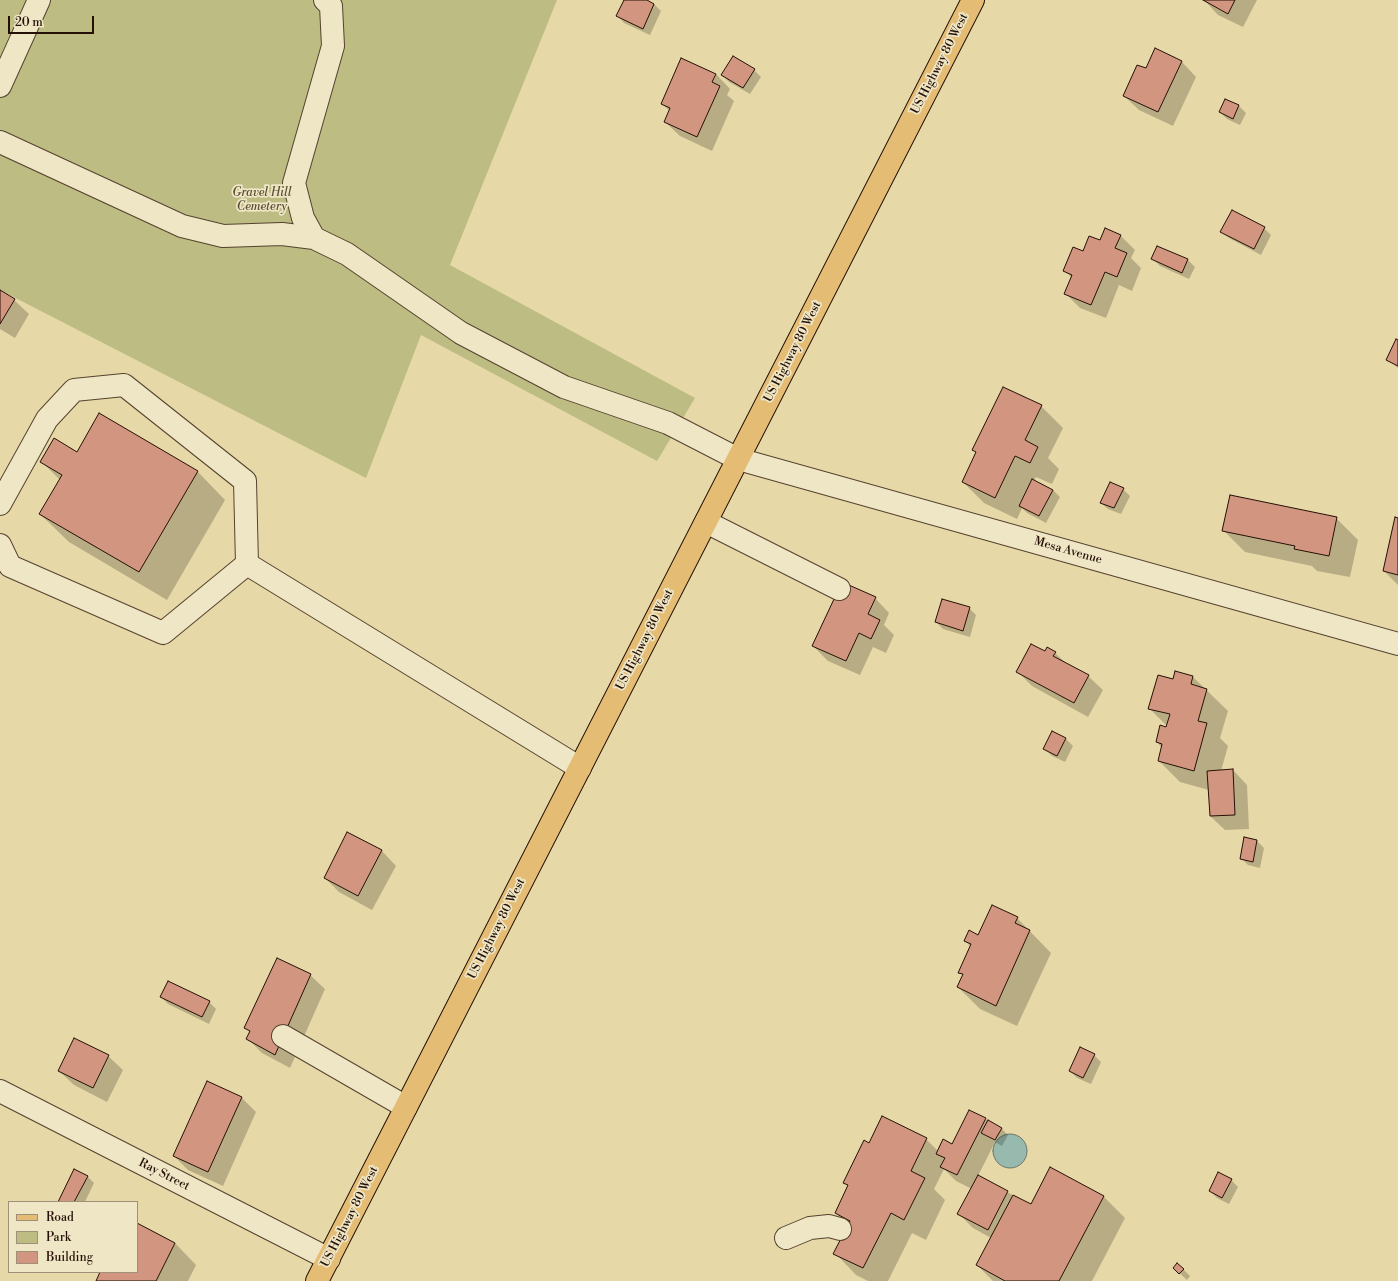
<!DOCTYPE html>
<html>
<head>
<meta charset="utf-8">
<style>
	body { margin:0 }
	#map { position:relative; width:1398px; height:1281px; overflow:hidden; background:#e7d8a7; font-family:"Libre Bodoni",serif }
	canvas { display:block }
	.legend { position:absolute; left:8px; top:1201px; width:130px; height:72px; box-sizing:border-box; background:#efe6c6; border:1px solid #9e9079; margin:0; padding:5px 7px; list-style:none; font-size:12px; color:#241005 }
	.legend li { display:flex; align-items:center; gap:8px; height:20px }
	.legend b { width:20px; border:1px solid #9e9079 }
	.scale { position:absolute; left:8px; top:16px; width:86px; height:18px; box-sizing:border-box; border:2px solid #241005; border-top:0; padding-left:5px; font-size:12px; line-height:14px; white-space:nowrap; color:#241005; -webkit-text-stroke:3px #efe6c6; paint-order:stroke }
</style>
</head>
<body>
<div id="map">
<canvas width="1398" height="1281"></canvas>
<ul class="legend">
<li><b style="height:5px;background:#e4bc74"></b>Road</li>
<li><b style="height:11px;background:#bcbc83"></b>Park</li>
<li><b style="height:11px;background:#d29580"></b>Building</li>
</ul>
<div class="scale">20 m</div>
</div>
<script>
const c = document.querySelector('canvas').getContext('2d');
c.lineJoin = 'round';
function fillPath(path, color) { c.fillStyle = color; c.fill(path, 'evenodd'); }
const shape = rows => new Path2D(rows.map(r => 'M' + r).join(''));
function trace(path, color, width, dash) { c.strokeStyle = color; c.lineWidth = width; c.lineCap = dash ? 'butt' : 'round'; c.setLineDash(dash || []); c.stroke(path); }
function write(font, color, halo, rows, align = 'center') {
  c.font = font + ' "Libre Bodoni",serif'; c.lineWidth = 3.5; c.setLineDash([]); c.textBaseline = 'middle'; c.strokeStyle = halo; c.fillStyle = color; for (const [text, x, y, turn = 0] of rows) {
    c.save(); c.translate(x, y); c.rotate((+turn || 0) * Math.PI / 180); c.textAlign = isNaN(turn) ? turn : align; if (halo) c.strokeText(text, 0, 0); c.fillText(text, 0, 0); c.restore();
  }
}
fillPath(shape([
	[0,0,557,0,450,265,695,398,657,461,421,335,366,478,0,290]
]), '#bcbc83');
const water = shape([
	'993 1151a17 17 0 1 1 34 0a17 17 0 1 1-34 0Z'
]);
fillPath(water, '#98b9ae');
trace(water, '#6a756a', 1);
fillPath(shape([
	[625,0,644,0,654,4,661,11,650,35,624,23,618,16],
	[1204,0,1257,0,1243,27,1218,15],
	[1156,50,1182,62,1196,77,1173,126,1139,110,1124,96,1146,70],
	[754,70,761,77,750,94,729,82,722,75],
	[716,74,730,89,727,95,734,101,712,151,680,136,665,122,670,111,662,104],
	[1226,100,1239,106,1246,113,1240,125,1227,119,1220,112],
	[1264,228,1271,235,1261,255,1229,238,1222,232],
	[1120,235,1135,250,1131,258,1141,268,1132,291,1119,285,1106,318,1080,308,1065,293,1072,278,1064,270,1084,252,1100,242],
	[1158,247,1188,260,1195,267,1189,279,1160,266,1153,259],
	[0,292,14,300,29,314,15,338,0,329],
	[1398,341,1398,368,1387,359],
	[1041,406,1063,428,1048,458,1059,469,1052,484,1036,477,1034,481,1053,490,1060,497,1046,523,1027,513,1022,508,1017,519,984,503,963,482],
	[77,453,197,471,225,500,167,600,69,542,40,514,60,480,42,462],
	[1123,489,1130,496,1121,514,1108,509,1101,503],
	[1336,518,1358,540,1350,577,1317,571,1312,566,1245,552,1224,531],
	[1398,519,1398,585,1384,571],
	[875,598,889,613,884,625,894,635,886,653,873,647,860,675,828,661,813,646],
	[969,608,976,615,970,637,943,629,936,622],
	[1045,653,1055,653,1067,664,1088,676,1103,690,1088,717,1032,686,1018,672],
	[1193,677,1228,711,1220,738,1228,746,1221,771,1233,770,1247,785,1249,829,1225,830,1210,816,1209,790,1180,782,1159,761,1162,748,1157,742,1168,727,1150,709,1174,680],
	[1052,733,1066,739,1073,746,1065,762,1052,756,1045,749],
	[348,834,382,851,396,866,372,910,339,892,325,878],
	[1245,838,1257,841,1264,848,1260,868,1248,865,1241,858],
	[1017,918,1051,953,1017,1026,980,1009,958,987,963,976,960,972,971,947,965,941],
	[310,975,325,989,290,1068,262,1053,248,1039,251,1033,245,1027],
	[161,997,209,1002,216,1009,209,1024,168,1004],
	[1094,1055,1101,1062,1091,1084,1077,1078,1070,1071],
	[108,1056,123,1070,107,1102,74,1085,59,1071],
	[242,1098,256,1112,223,1186,188,1170,174,1156],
	[882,1118,926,1139,938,1151,952,1146,985,1119,1001,1128,1008,1135,1002,1146,995,1142,978,1176,1031,1205,1103,1196,1125,1218,1092,1281,993,1281,977,1265,991,1238,973,1228,959,1214,972,1189,956,1181,944,1169,934,1189,945,1200,926,1240,912,1233,888,1281,868,1281,856,1275,835,1253,849,1226,836,1213,849,1187,844,1182,869,1144],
	[87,1176,94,1183,85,1202,59,1202],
	[1231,1180,1238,1187,1229,1204,1217,1198,1210,1191],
	[137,1225,175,1243,196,1265,188,1281,97,1281,101,1272,137,1272],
	[1174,1268,1183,1269,1190,1276,1187,1280]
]), '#0003');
const building = shape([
	[624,0,647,0,654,4,643,29,616,16,624,0],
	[1203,0,1235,0,1228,14,1203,0],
	[1155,48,1182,61,1158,112,1123,96,1137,65,1146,68,1155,48],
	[733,56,755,69,743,88,721,75,733,56],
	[681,58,716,74,712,82,720,86,697,137,664,122,670,108,661,104,681,58],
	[1225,99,1239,105,1233,119,1219,112,1225,99],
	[1232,210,1265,227,1254,249,1220,232,1232,210],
	[1105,228,1121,235,1115,248,1127,253,1117,277,1105,272,1091,305,1064,294,1072,275,1063,271,1073,247,1083,251,1089,236,1100,240,1105,228],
	[1157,246,1188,259,1182,273,1151,259,1157,246],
	[0,290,15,299,0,324,0,290],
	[1396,339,1398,340,1398,366,1386,360,1396,339],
	[1003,387,1042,405,1025,440,1038,447,1030,463,1015,456,995,498,962,482,976,452,972,450,1003,387],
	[99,413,198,471,139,572,39,514,62,475,40,462,54,438,77,452,99,413],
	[1032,479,1053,490,1039,516,1019,506,1032,479],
	[1110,482,1124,488,1114,508,1100,503,1110,482],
	[1230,495,1337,517,1329,556,1294,549,1295,546,1222,531,1230,495],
	[1395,517,1398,518,1398,575,1383,571,1395,517],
	[842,582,876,597,868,614,880,620,871,639,859,633,846,661,812,646,842,582],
	[942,599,970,607,963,631,935,622,942,599],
	[1031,644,1045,651,1047,647,1056,652,1053,656,1089,675,1074,703,1016,672,1031,644],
	[1175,671,1193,676,1191,684,1207,689,1198,721,1207,723,1194,771,1158,761,1162,744,1156,742,1160,725,1166,727,1170,714,1148,709,1158,675,1173,679,1175,671],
	[1052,731,1066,738,1057,756,1043,749,1052,731],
	[1233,769,1235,815,1210,816,1207,771,1233,769],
	[347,832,382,850,358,896,324,878,347,832],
	[1244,837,1257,840,1253,862,1240,859,1244,837],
	[992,905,1018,917,1015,923,1030,930,996,1006,957,987,963,974,958,973,971,944,964,941,969,930,978,935,992,905],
	[277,958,311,974,275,1055,246,1039,250,1031,244,1028,277,958],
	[168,981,210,1001,202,1017,160,997,168,981],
	[74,1038,109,1055,93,1088,58,1071,74,1038],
	[1080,1047,1095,1054,1083,1078,1069,1071,1080,1047],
	[207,1081,242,1097,208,1172,173,1156,207,1081],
	[969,1110,986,1118,957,1175,940,1167,945,1158,936,1154,943,1139,952,1144,969,1110],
	[882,1116,927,1138,911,1171,925,1178,904,1220,891,1213,863,1268,833,1254,850,1221,835,1213,848,1185,843,1183,864,1140,869,1143,882,1116],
	[988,1120,1002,1128,995,1140,981,1133,988,1120],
	[1050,1167,1104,1196,1059,1281,1005,1281,976,1265,1013,1195,1031,1204,1050,1167],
	[74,1169,88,1176,74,1202,58,1202,74,1169],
	[1218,1172,1232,1179,1222,1198,1209,1191,1218,1172],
	[978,1175,1008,1191,988,1230,957,1214,978,1175],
	[137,1223,175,1243,156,1281,96,1281,100,1272,137,1272,137,1223],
	[1177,1263,1184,1269,1179,1274,1173,1268,1177,1263]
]);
fillPath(building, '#d29580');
trace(building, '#241005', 1);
const minor = shape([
	[0,86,39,0],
	[0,142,182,226,223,236,282,234,314,238,347,254,461,333,564,387,668,423,738,459,1398,644],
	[314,238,303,218,294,183,333,46,331,6,325,0],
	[0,504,47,419,74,390,124,385,245,481,247,564,163,633,10,566,0,545],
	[706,522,839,589],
	[247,564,580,768],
	[283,1036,406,1107],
	[0,1091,329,1259],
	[786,1238,810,1228,829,1226,840,1229]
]);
const major = shape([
	[317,1281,973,0]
]);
trace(minor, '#55422e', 24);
trace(major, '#241005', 24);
trace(minor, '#efe6c6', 22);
trace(major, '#e4bc74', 22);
write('12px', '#241005', '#efe6c6', [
	["US Highway 80 West",940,64,-63],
	["US Highway 80 West",793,352,-63],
	["Mesa Avenue",1068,551,16],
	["US Highway 80 West",645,640,-63],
	["US Highway 80 West",497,929,-63],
	["Ray Street",164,1175,27],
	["US Highway 80 West",350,1217,-63]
]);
write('italic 12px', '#594c31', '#efe6c6', [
	["Gravel Hill",262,193],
	["Cemetery",262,207]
]);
</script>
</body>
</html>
